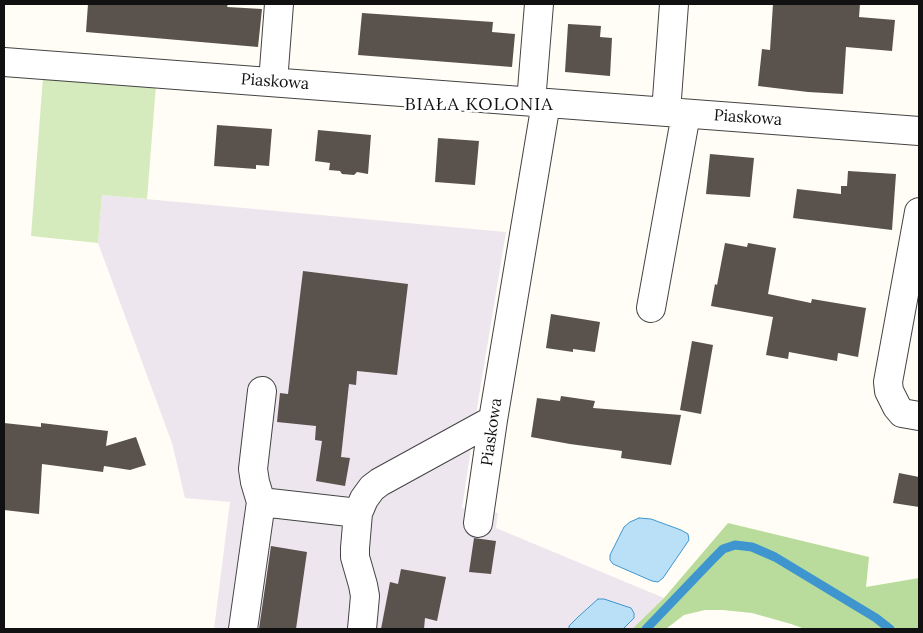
<!DOCTYPE html>
<html>
<head>
<meta charset="utf-8">
<style>
	body { margin:0 }
	#map { position:relative; width:923px; height:633px; overflow:hidden; background:#fffdf5; font-family:Lora,serif }
	canvas { display:block }
	.frame { position:absolute; inset:0; border:5px solid #111; pointer-events:none }
</style>
</head>
<body>
<div id="map">
<canvas width="923" height="633"></canvas>
<div class="frame"></div>
</div>
<script>
const c = document.querySelector('canvas').getContext('2d');
c.lineJoin = 'round';
function fillPath(path, color) { c.fillStyle = color; c.fill(path, 'evenodd'); }
const shape = rows => new Path2D(rows.map(r => 'M' + r).join(''));
function trace(path, color, width, dash) { c.strokeStyle = color; c.lineWidth = width; c.lineCap = dash ? 'butt' : 'round'; c.setLineDash(dash || []); c.stroke(path); }
function write(font, color, halo, rows, align = 'center') {
  c.font = font + ' Lora,serif'; c.lineWidth = 5; c.setLineDash([]); c.textBaseline = 'middle'; c.strokeStyle = halo; c.fillStyle = color; for (const [text, x, y, turn = 0] of rows) {
    c.save(); c.translate(x, y); c.rotate((+turn || 0) * Math.PI / 180); c.textAlign = isNaN(turn) ? turn : align; if (halo) c.strokeText(text, 0, 0); c.fillText(text, 0, 0); c.restore();
  }
}
fillPath(shape([
	[102,195,506,232,477,408,462,508,498,513,496,528,664,598,632,629,214,629,230,502,185,498,172,443,98,243]
]), '#eee6ef');
fillPath(shape([
	[43,77,156,85,147,199,102,195,98,243,31,236]
]), '#d5ebbd');
fillPath(shape([
	[728,523,869,557,866,587,919,578,919,629,805,629,791,624,752,613,723,610,705,610,684,615,666,629,632,629,664,598]
]), '#b9dc9c');
const water = shape([
	[639,518,651,519,681,530,688,534,689,540,663,578,658,582,652,581,613,564,610,560,610,555,624,527,630,522,639,518],
	[598,599,604,599,631,608,634,613,634,618,623,629,569,629,569,626,578,617,598,599]
]);
fillPath(water, '#b9e0f7');
trace(water, '#3f96cf', 1);
trace(shape([
	[646,629,713,559,723,549,735,545,752,547,775,557,876,618,890,629]
]), '#3f96cf', 9);
fillPath(shape([
	[88,4,228,4,227,7,262,9,258,47,86,32],
	[773,4,860,4,859,17,895,20,892,51,846,47,843,94,808,92,758,86,762,49,770,50],
	[362,13,493,22,492,32,515,34,512,67,358,55],
	[568,24,601,26,600,37,612,38,610,76,565,72],
	[217,125,272,129,269,166,256,165,256,169,214,166],
	[318,130,371,135,368,174,357,172,354,175,342,174,340,171,329,170,330,163,315,161],
	[438,138,479,141,475,185,435,182],
	[710,154,754,158,750,197,706,194],
	[848,171,896,174,892,230,793,218,797,189,841,194,841,186,847,186],
	[725,243,747,247,748,243,776,248,768,294,811,303,812,299,866,308,858,357,838,353,837,361,789,352,788,359,766,355,773,317,711,306,715,284,717,285],
	[303,271,408,284,397,375,357,371,356,385,349,384,341,457,350,458,345,486,316,481,322,441,315,440,316,426,277,422,280,393,288,394],
	[551,314,600,322,595,352,573,349,573,352,546,348],
	[692,341,713,345,701,414,680,410],
	[561,396,595,401,593,408,681,415,671,465,621,458,622,451,570,444,531,437,537,398,560,401],
	[4,423,41,427,41,423,108,431,106,446,136,437,146,465,130,470,104,466,103,472,42,464,39,514,4,510],
	[899,473,919,477,919,507,893,503],
	[474,538,496,541,491,574,469,572],
	[271,546,307,552,296,629,259,629],
	[401,569,446,577,437,621,425,618,424,629,381,629,390,582,398,584]
]), '#5a524d');
const minor = shape([
	[4,62,919,131],
	[273,82,279,4],
	[531,102,539,4],
	[666,112,674,4],
	[919,212,888,382,889,391,897,407,902,413,919,416],
	[651,308,686,114],
	[261,502,255,482,253,469,262,391],
	[478,523,493,420,546,103],
	[243,629,261,502,358,513],
	[362,629,365,596,363,585,355,557,355,548,358,513,364,499,372,488,380,482,493,420]
]);
trace(minor, '#444', 30);
trace(minor, '#fff', 28);
write('16px', '#111', '#fff', [
	["Piaskowa",275,82,4],
	["Piaskowa",748,118,4],
	["Piaskowa",492,432,-82]
]);
c.letterSpacing = '1px';
write('18px', '#111', '#fff', [
	["BIAŁA KOLONIA",479,105]
]);
c.letterSpacing = '0px';
</script>
</body>
</html>
